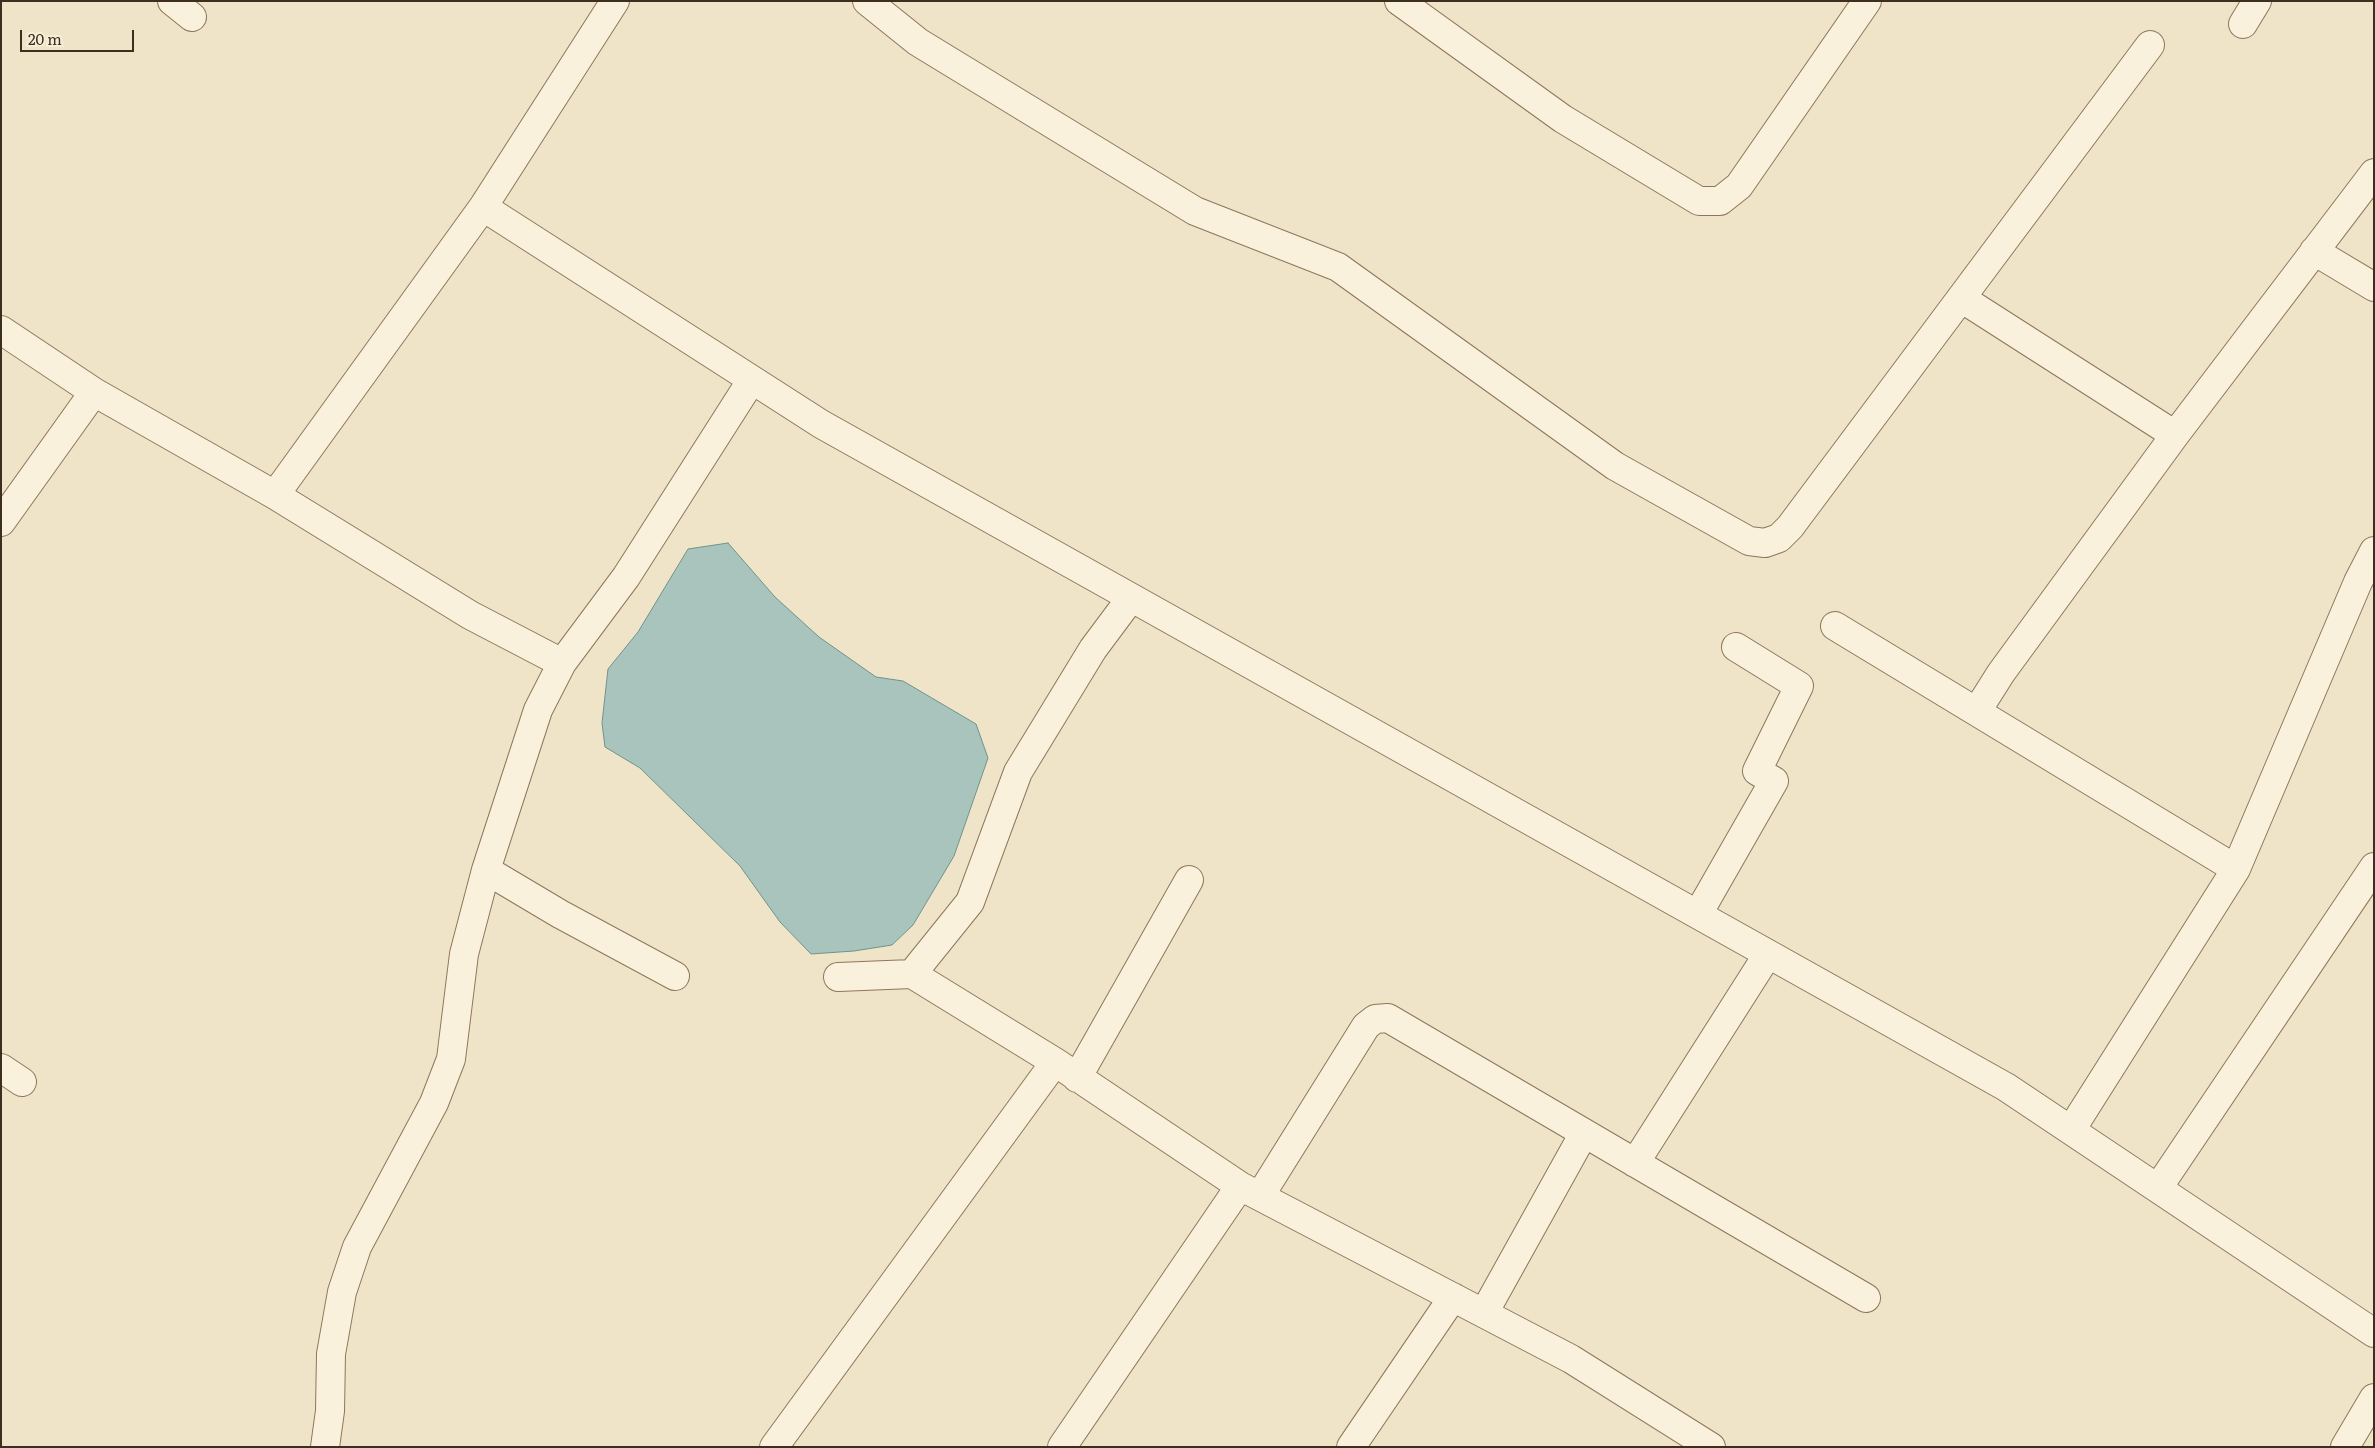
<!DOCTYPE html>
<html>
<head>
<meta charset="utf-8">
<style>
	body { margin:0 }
	#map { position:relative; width:2375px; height:1448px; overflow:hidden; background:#f0e4c8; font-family:Literata,serif }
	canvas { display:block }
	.frame { position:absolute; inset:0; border:2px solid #3d2e20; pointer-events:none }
	.scale { position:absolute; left:20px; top:30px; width:114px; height:22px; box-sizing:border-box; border:2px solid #3d2e20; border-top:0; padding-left:6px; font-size:15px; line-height:18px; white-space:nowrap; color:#3d2e20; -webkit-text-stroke:4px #f7eed8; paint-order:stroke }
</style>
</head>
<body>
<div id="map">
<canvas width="2375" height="1448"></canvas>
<div class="frame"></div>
<div class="scale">20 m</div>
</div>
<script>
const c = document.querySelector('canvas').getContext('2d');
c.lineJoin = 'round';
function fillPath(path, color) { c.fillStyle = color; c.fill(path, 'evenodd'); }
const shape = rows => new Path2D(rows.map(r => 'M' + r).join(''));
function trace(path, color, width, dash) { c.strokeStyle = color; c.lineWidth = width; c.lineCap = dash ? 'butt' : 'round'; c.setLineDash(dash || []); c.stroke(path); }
const water = shape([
	[728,543,775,597,819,637,876,677,903,681,976,724,988,758,954,856,913,925,892,945,854,951,811,954,780,922,740,866,640,768,605,747,602,723,608,669,638,632,688,549,728,543]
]);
fillPath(water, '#a9c4bc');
trace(water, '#6f938a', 1);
const minor = shape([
	[172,1,192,17],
	[615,1,483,207,821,424,2006,1087,2374,1333],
	[867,1,918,42,1195,211,1338,267,1615,466,1749,541,1765,543,1779,538,1790,527,2150,45],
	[1399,1,1563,119,1699,201,1720,201,1739,186,1867,1],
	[2243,24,2257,1],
	[2314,251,2374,287],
	[1961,298,2175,435],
	[1,330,94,392,275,495,470,615,562,663,626,577,751,381],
	[275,495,483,207],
	[1,522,94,392],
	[1835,626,2236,869,2358,582,2374,551],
	[1977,711,2001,673,2175,435,2374,173],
	[486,870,560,914,675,976],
	[1698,914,1774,781,1757,771,1799,686,1736,647],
	[912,974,970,902,1018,772,1093,649,1131,598],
	[838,977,912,974,1055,1062,1240,1186,1571,1359,1711,1447],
	[1,1068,22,1082],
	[1077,1078,1189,880],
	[2071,1130,2236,869],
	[1635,1163,1768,954],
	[2158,1188,2374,867],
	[1260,1196,1366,1026,1375,1019,1388,1018,1866,1298],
	[1484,1313,1584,1133],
	[325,1447,330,1411,331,1354,342,1292,357,1247,434,1103,451,1059,464,954,486,870,538,710,562,663],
	[774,1447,1055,1062],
	[1062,1447,1240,1186],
	[1351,1447,1453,1297],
	[2345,1447,2374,1398]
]);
trace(minor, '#8d765c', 30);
trace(minor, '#faf1dc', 28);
</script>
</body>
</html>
